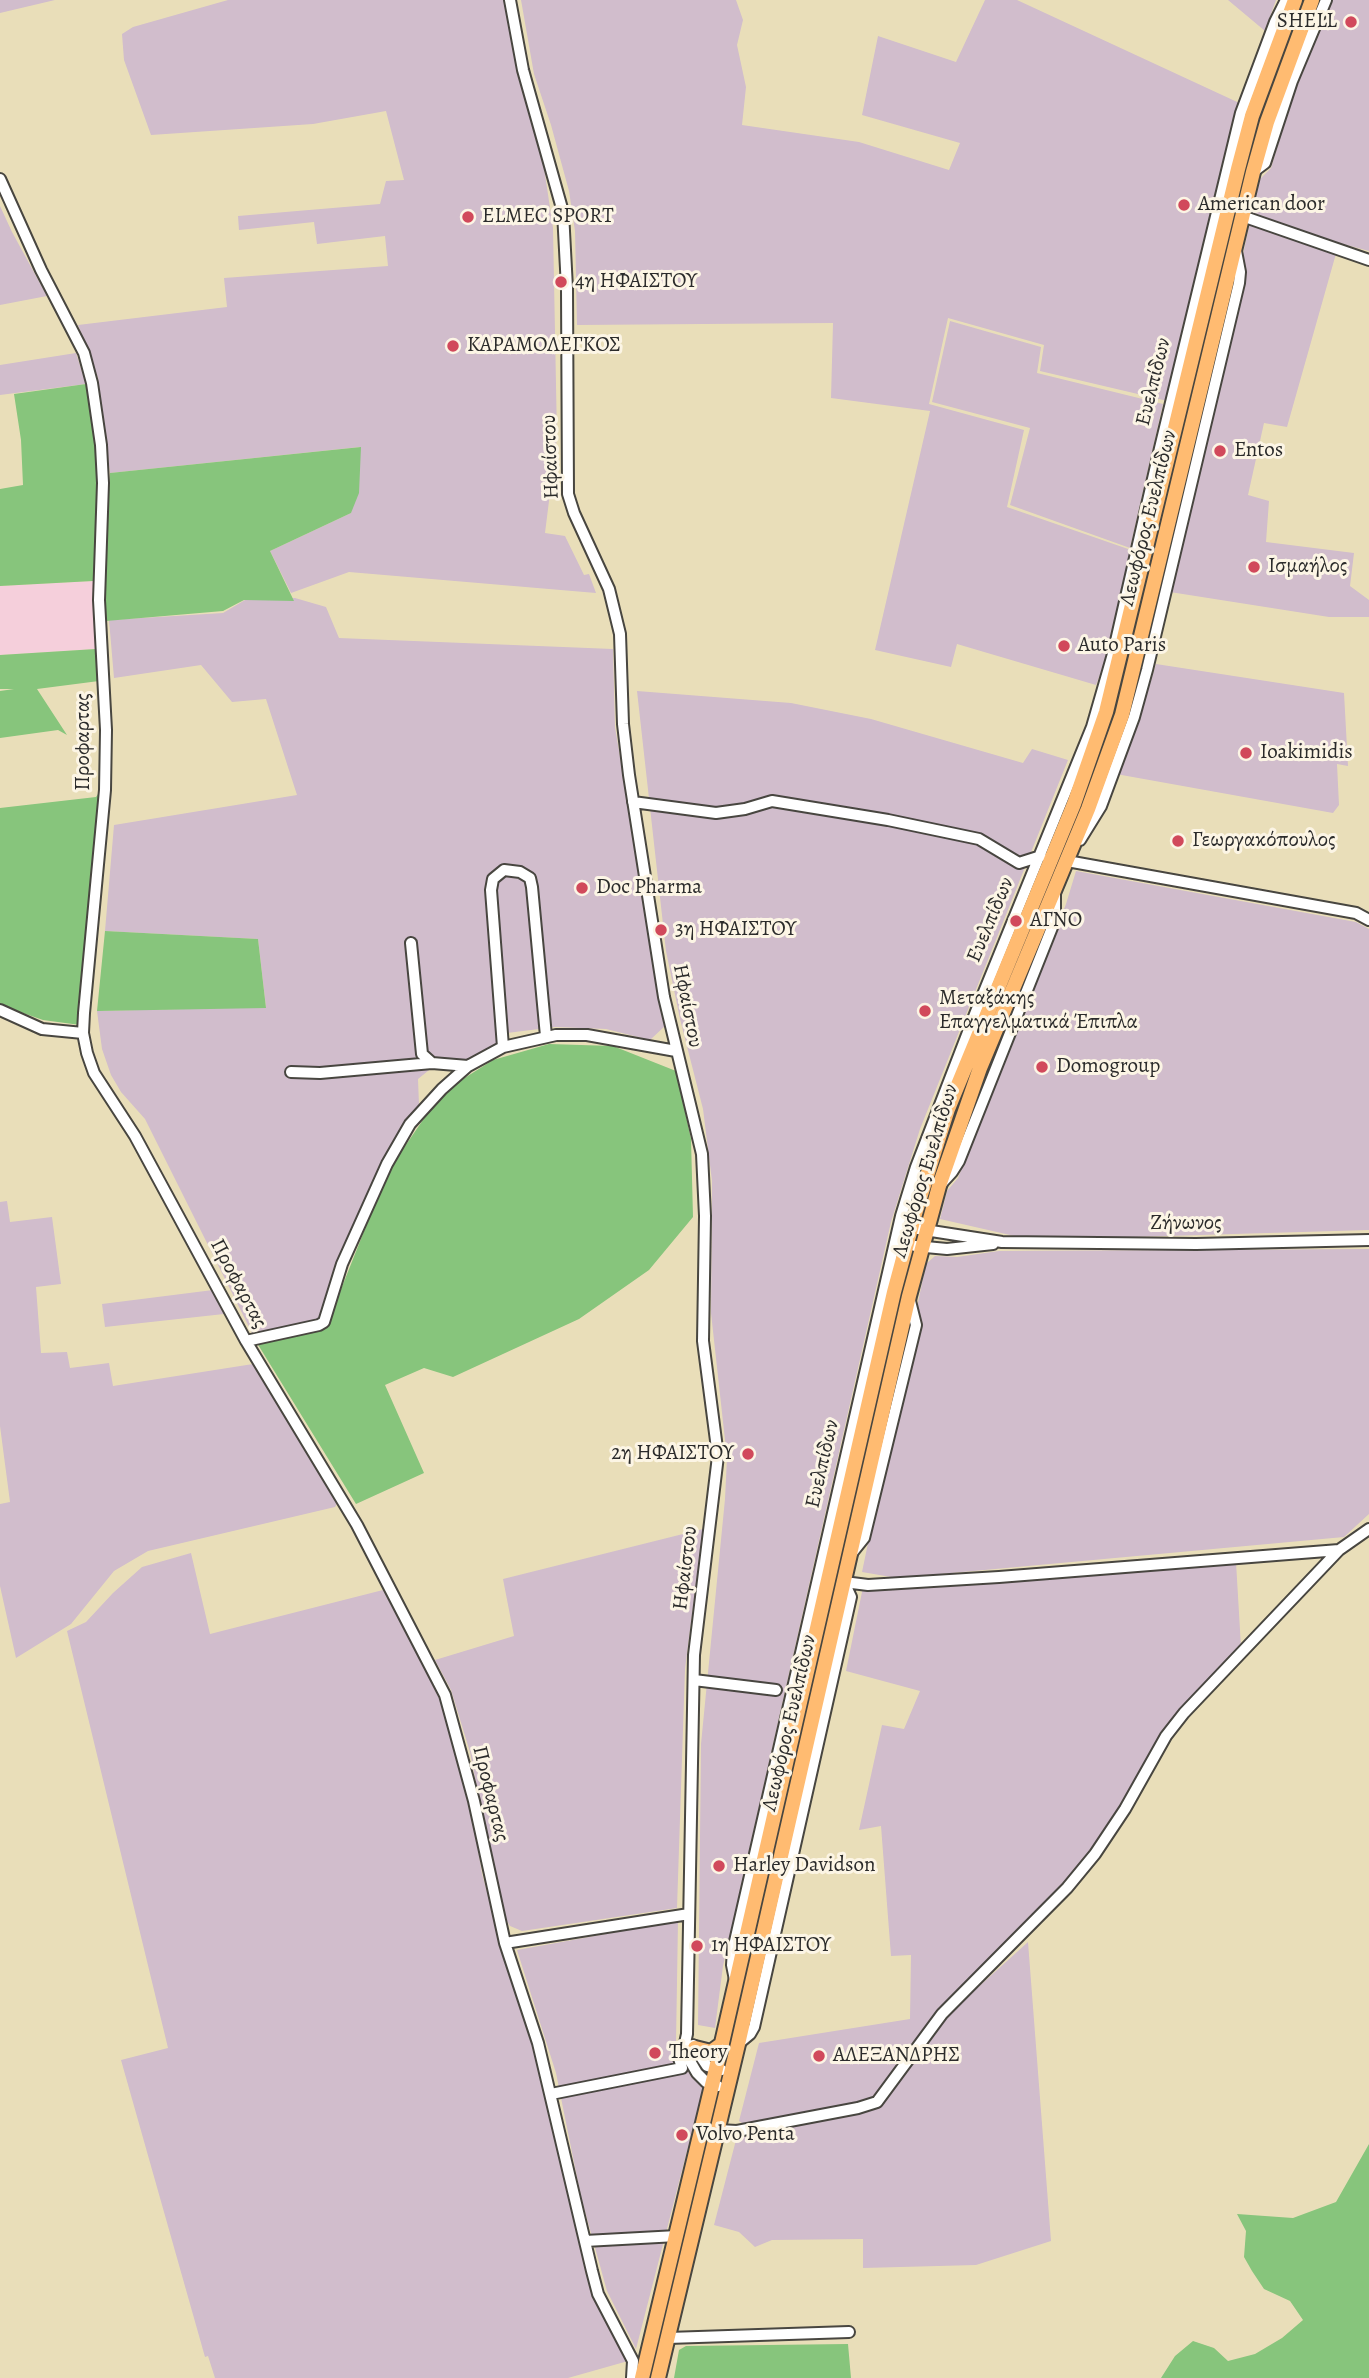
<!DOCTYPE html>
<html>
<head>
<meta charset="utf-8">
<style>
	body { margin:0 }
	canvas { display:block; background:#e9deb9 }
</style>
</head>
<body>
<canvas width="1369" height="2378"></canvas>
<script>
const c = document.querySelector('canvas').getContext('2d');
c.lineJoin = 'round';
function fillPath(path, color) { c.fillStyle = color; c.fill(path, 'evenodd'); }
const shape = rows => new Path2D(rows.map(r => 'M' + r).join(''));
function trace(path, color, width, dash) { c.strokeStyle = color; c.lineWidth = width; c.lineCap = dash ? 'butt' : 'round'; c.setLineDash(dash || []); c.stroke(path); }
function write(font, color, halo, rows, align = 'center') {
  c.font = font + ' Alegreya,serif'; c.lineWidth = 6; c.setLineDash([]); c.textBaseline = 'middle'; c.strokeStyle = halo; c.fillStyle = color; for (const [text, x, y, turn = 0] of rows) {
    c.save(); c.translate(x, y); c.rotate((+turn || 0) * Math.PI / 180); c.textAlign = isNaN(turn) ? turn : align; if (halo) c.strokeText(text, 0, 0); c.fillText(text, 0, 0); c.restore();
  }
}
fillPath(shape([
	[93,581,96,649,0,655,0,586]
]), '#f5cfdb');
fillPath(shape([
	[0,0,55,0,0,13],
	[228,0,505,0,517,73,543,161,553,228,557,437,545,533,565,536,584,575,589,574,596,593,349,572,291,593,270,551,351,513,360,447,110,473,98,378,78,325,227,307,224,278,388,266,385,236,317,244,314,222,239,230,238,216,380,204,386,181,404,180,386,111,313,124,151,135,124,60,122,34,133,27],
	[521,0,736,0,743,20,737,45,746,87,742,125,859,142,949,170,960,143,862,115,878,36,956,62,985,0,1017,0,1248,107,1176,403,1040,371,1044,345,948,318,929,404,1024,430,1007,507,1131,550,1109,651,1096,685,957,644,951,667,875,650,930,411,831,398,833,323,577,325,575,231,569,191,551,125,534,74],
	[1228,0,1276,0,1265,31],
	[1329,0,1369,0,1369,251,1339,243,1287,427,1264,423,1248,495,1269,501,1266,542,1354,553,1350,586,1369,600,1369,617,1329,617,1170,592,1259,180,1271,168,1298,78],
	[0,206,12,232,47,296,0,305],
	[950,321,1041,347,1037,373,1163,404,1130,548,1010,505,1030,428,932,402],
	[76,353,86,384,0,395,0,365],
	[295,598,326,607,339,638,613,649,615,727,665,1026,650,1040,606,1029,555,1027,507,1033,498,1044,465,1060,444,1058,418,1079,419,1105,387,1151,337,1266,319,1322,252,1333,145,1119,121,1092,111,1075,102,1049,97,1011,266,1007,258,939,105,931,114,825,297,795,266,699,232,702,201,665,114,678,109,620,223,613,245,600],
	[1156,664,1344,693,1348,766,1337,764,1339,805,1333,813,1116,774,1137,725],
	[637,691,791,703,871,719,1023,763,1032,749,1068,760,920,1129,891,1222,723,1966,715,2028,698,2025,701,1744,725,1499,727,1458,711,1313,712,1181,703,1109,680,1019,666,951],
	[1076,871,1356,922,1369,929,1369,1230,1032,1240,940,1219,947,1191,958,1178,1066,904],
	[7,1201,10,1222,52,1217,61,1284,36,1287,41,1353,67,1352,70,1368,109,1363,113,1386,253,1364,338,1502,335,1507,148,1551,114,1571,71,1624,16,1658,0,1586,0,1504,10,1502,0,1426,0,1202],
	[1369,1249,1369,1514,1344,1537,897,1578,862,1572,926,1264,935,1256,957,1257,999,1251],
	[213,1290,224,1314,105,1327,102,1304],
	[703,1529,685,1669,677,1908,522,1931,510,1926,500,1910,470,1752,451,1690,435,1660,514,1636,503,1579],
	[191,1553,210,1634,383,1590,442,1696,471,1805,482,1874,502,1945,535,2043,562,2155,586,2275,628,2361,568,2378,215,2378,208,2356,205,2357,121,2060,168,2048,67,1631,86,1622,113,1593,142,1567],
	[1236,1562,1241,1647,1131,1789,1085,1861,1062,1888,1035,1913,875,2099,746,2126,739,2121,759,2043,910,2019,911,1955,891,1956,881,1826,859,1830,882,1725,904,1729,920,1691,846,1671,863,1587],
	[678,1921,676,2043,684,2067,703,2089,636,2349,607,2291,581,2197,556,2073,517,1950],
	[1028,1942,1051,2241,976,2265,863,2268,863,2239,772,2240,755,2247,739,2232,714,2225,737,2136,866,2108,953,2010]
]), '#d1bdcc');
fillPath(shape([
	[86,384,96,444,97,511,93,581,0,586,0,489,23,485,21,440,14,394],
	[361,447,359,493,351,513,270,551,294,601,244,600,223,611,106,621,103,592,110,473],
	[96,649,99,681,37,689,67,735,58,730,0,738,0,691,14,689,0,689,0,655],
	[100,791,80,1025,43,1020,0,1005,0,808,96,797],
	[105,931,258,939,266,1008,97,1011],
	[549,1044,613,1046,676,1071,691,1139,693,1217,649,1270,579,1319,453,1377,424,1368,385,1385,424,1473,356,1504,257,1343,326,1327,388,1171,427,1114,455,1084,493,1060],
	[1369,2144,1369,2378,1161,2378,1175,2356,1193,2341,1214,2348,1228,2361,1255,2354,1282,2338,1303,2320,1290,2301,1264,2289,1252,2271,1244,2257,1246,2231,1237,2214,1293,2218,1336,2202],
	[848,2344,851,2378,674,2378,679,2350,686,2346]
]), '#87c57c');
const minor = shape([
	[510,0,523,70,563,212,567,288,568,494,574,513,609,589,620,634,623,724,629,775,664,997,702,1154,705,1216,703,1341,718,1456,694,1655,687,2034,685,2043,690,2061,697,2073,706,2082,718,2086],
	[1253,172,1265,163,1292,81,1326,0],
	[0,179,41,270,84,353,92,383,101,445,103,483,99,600,106,730,105,790,84,1013,83,1033,87,1053,94,1073,135,1136,246,1341,357,1525,445,1695,474,1801,505,1943,538,2043,592,2271,598,2294,633,2361,632,2378],
	[1242,216,1369,260],
	[633,802,716,813,745,809,772,801,888,820,979,839,1019,863,1041,856],
	[1080,840,1101,806,1134,717,1147,670,1239,283,1240,272,1236,251],
	[1070,857,1067,861,1356,913,1369,920],
	[411,943,422,1054,432,1063,468,1066],
	[0,1010,42,1029,83,1033],
	[503,1047,491,890,493,879,504,870,520,872,530,878,532,887,546,1036],
	[291,1072,320,1073,432,1063],
	[941,1184,952,1172,959,1161,1055,920,1055,893],
	[912,1228,1002,1242,1196,1244,1369,1240],
	[915,1246,947,1249,993,1244],
	[246,1341,319,1325,324,1322,342,1264,387,1164,410,1124,442,1089,468,1066,503,1047,556,1035,587,1035,676,1051],
	[852,1553,864,1538,916,1325,909,1297],
	[844,1582,868,1585,999,1577,1339,1550],
	[694,1680,776,1690],
	[505,1943,689,1914],
	[735,1980,732,1965,733,1950,901,1216,916,1167,975,1014,1092,727,1113,654,1160,448,1241,113,1275,22,1286,0],
	[738,2044,750,2034,754,2027,851,1597,844,1582],
	[693,2045,707,2066,722,2070],
	[551,2094,682,2068,678,2055,685,2043],
	[718,2130,737,2131,858,2108,877,2102,942,2014,1067,1888,1095,1854,1125,1809,1166,1736,1184,1713,1339,1550,1369,1529],
	[585,2241,677,2236],
	[668,2338,849,2332]
]);
const major = shape([
	[695,2048,711,2052,722,2044],
	[642,2378,719,2056,894,1292,915,1214,948,1109,1074,804,1106,712,1238,169,1252,116,1295,0],
	[658,2378,738,2044,909,1296,939,1186,980,1068,1088,809,1122,715,1253,172,1267,122,1312,0]
]);
trace(minor, '#484640', 14);
trace(major, '#484640', 18);
trace(minor, '#fff', 10);
trace(major, '#ffbb71', 14);
for (const [x, y, r, color] of [
	[1351,22,7,"#d1495b"],
	[1184,205,7,"#d1495b"],
	[468,217,7,"#d1495b"],
	[561,282,7,"#d1495b"],
	[453,346,7,"#d1495b"],
	[1220,451,7,"#d1495b"],
	[1254,567,7,"#d1495b"],
	[1064,646,7,"#d1495b"],
	[1246,753,7,"#d1495b"],
	[1178,841,7,"#d1495b"],
	[582,888,7,"#d1495b"],
	[1016,921,7,"#d1495b"],
	[661,930,7,"#d1495b"],
	[925,1011,7,"#d1495b"],
	[1042,1067,7,"#d1495b"],
	[748,1454,7,"#d1495b"],
	[719,1866,7,"#d1495b"],
	[697,1946,7,"#d1495b"],
	[655,2053,7,"#d1495b"],
	[819,2056,7,"#d1495b"],
	[682,2135,7,"#d1495b"]
]) { const dot = new Path2D(); dot.arc(x, y, r, 0, 2 * Math.PI); c.fillStyle = color; c.fill(dot); trace(dot, '#fcf5e5', 2.5); }
write('21px', '#2b2b2b', '#fcf5e5', [
	["SHELL",1337,22,"right"],
	["American door",1198,205],
	["ELMEC SPORT",482,217],
	["4η ΗΦΑΙΣΤΟΥ",575,282],
	["ΚΑΡΑΜΟΛΕΓΚΟΣ",467,346],
	["Entos",1234,451],
	["Ισμαήλος",1268,567],
	["Auto Paris",1078,646],
	["Ioakimidis",1260,753],
	["Γεωργακόπουλος",1192,841],
	["Doc Pharma",596,888],
	["ΑΓΝΟ",1030,921],
	["3η ΗΦΑΙΣΤΟΥ",675,930],
	["Μεταξάκης",939,999],
	["Επαγγελματικά Έπιπλα",939,1023],
	["Domogroup",1056,1067],
	["2η ΗΦΑΙΣΤΟΥ",734,1454,"right"],
	["Harley Davidson",733,1866],
	["1η ΗΦΑΙΣΤΟΥ",711,1946],
	["Theory",669,2053],
	["ΑΛΕΞΑΝΔΡΗΣ",833,2056],
	["Volvo Penta",696,2135]
], 'left');
write('21px', '#2b2b2b', '#fcf5e5', [
	["Ευελπίδων",1154,382,-76],
	["Ηφαίστου",551,457,-92],
	["Λεωφόρος Ευελπίδων",1149,518,-76],
	["Προφαρτας",84,742,-90],
	["Ευελπίδων",991,920,-67],
	["Ηφαίστου",687,1006,79],
	["Λεωφόρος Ευελπίδων",926,1171,-73],
	["Ζήνωνος",1186,1224],
	["Προφαρτας",238,1284,62],
	["Ευελπίδων",823,1464,-77],
	["Ηφαίστου",686,1568,-83],
	["Λεωφόρος Ευελπίδων",790,1723,-77],
	["Προφαρτας",490,1794,76]
]);
</script>
</body>
</html>
